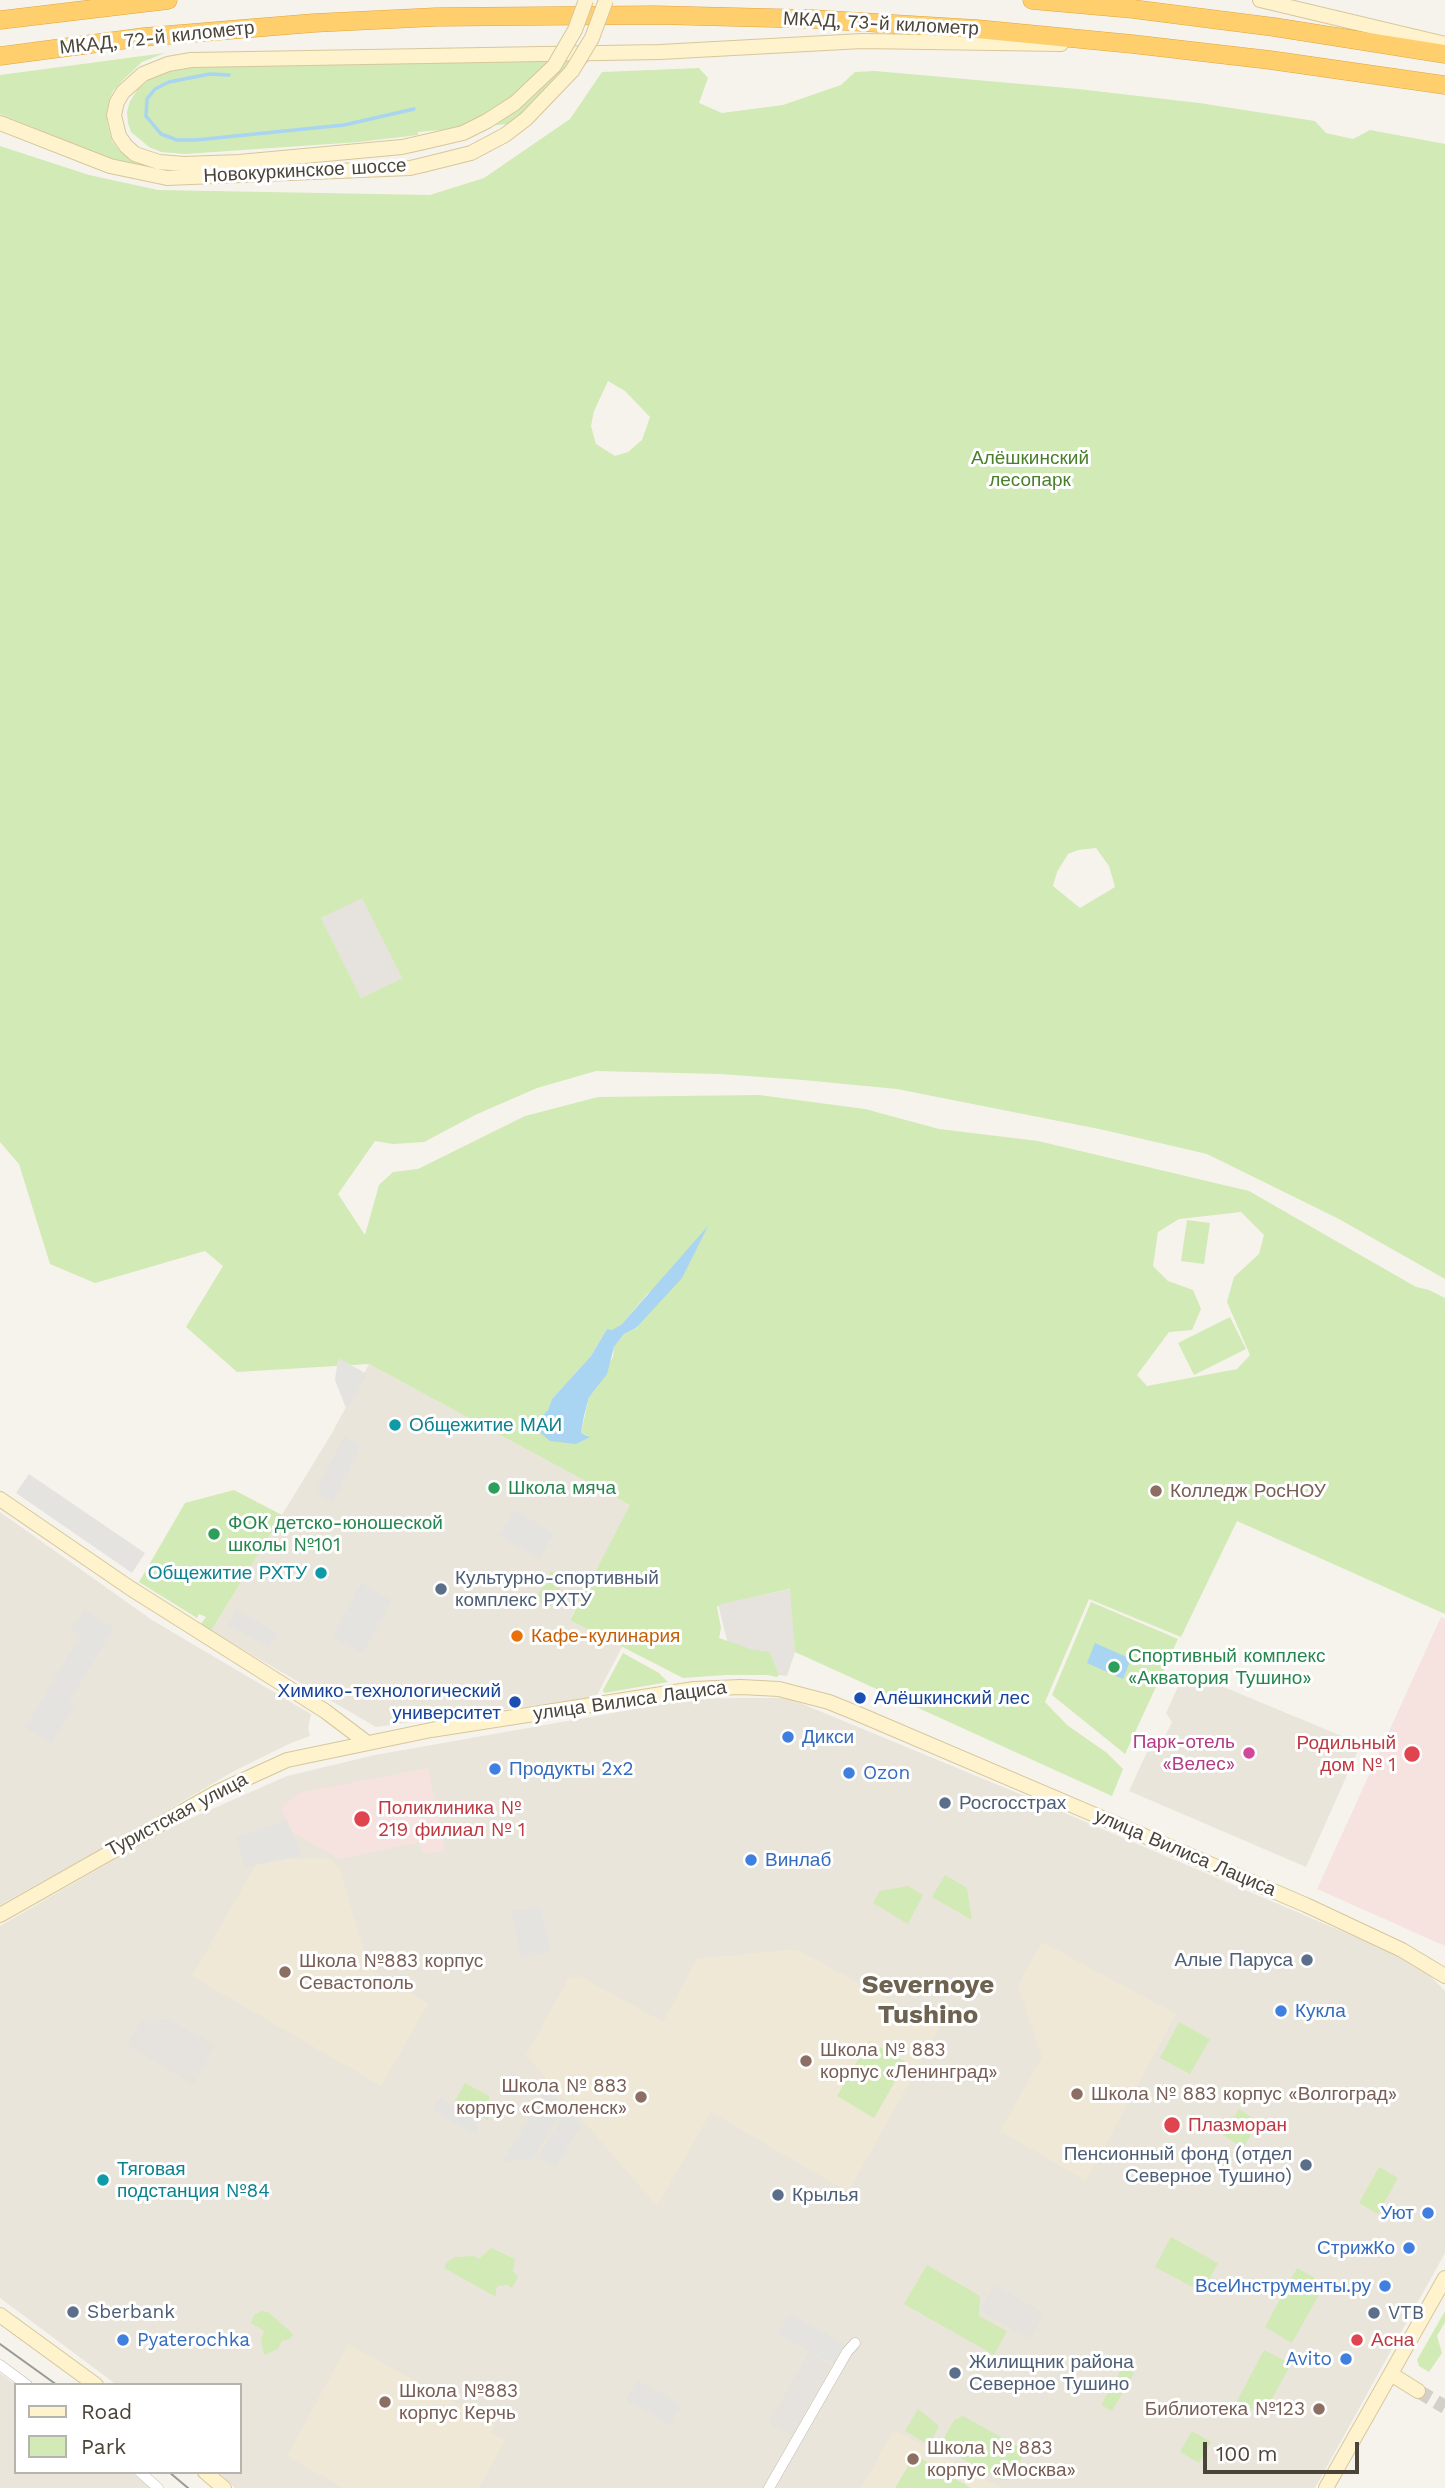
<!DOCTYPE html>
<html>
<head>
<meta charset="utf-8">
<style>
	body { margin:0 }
	#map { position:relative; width:1445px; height:2488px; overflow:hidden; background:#f6f3ec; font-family:"Work Sans",sans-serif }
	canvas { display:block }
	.legend { position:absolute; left:14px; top:2383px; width:228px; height:91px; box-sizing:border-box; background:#fff; border:2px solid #b7b4b0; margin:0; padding:9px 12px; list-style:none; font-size:21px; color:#4b4439 }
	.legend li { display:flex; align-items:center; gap:14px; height:35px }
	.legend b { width:35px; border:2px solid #b7b4b0 }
	.scale { position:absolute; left:1203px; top:2442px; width:156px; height:32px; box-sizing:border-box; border:4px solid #4b4439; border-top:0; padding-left:9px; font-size:21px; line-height:24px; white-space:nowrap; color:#4b4439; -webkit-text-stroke:5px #fff; paint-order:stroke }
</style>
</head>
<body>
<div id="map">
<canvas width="1445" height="2488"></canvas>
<ul class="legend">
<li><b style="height:9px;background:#fff3cd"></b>Road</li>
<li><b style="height:19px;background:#d2eab5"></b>Park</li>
</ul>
<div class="scale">100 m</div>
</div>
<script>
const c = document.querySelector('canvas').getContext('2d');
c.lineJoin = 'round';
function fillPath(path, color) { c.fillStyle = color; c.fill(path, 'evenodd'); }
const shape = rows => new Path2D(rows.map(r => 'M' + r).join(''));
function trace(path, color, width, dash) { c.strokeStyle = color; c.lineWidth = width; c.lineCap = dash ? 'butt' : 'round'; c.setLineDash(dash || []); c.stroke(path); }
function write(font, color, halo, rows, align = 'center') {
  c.font = font + ' "Work Sans",sans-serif'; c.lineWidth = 6; c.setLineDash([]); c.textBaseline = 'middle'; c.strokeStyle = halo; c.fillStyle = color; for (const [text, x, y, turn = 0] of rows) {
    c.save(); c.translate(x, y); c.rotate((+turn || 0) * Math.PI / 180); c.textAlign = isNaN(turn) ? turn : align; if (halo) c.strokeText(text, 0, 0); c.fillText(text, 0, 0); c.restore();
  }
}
fillPath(shape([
	[369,1364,631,1505,570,1619,622,1647,596,1697,376,1727,211,1631,332,1433],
	[0,1512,152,1620,311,1714,308,1728,310,1736,291,1743,234,1771,117,1840,0,1905],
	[1185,1671,1361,1744,1306,1867,1129,1791,1147,1752,1158,1751,1172,1722,1166,1713],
	[735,1698,788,1698,1032,1799,1407,1959,1422,1968,1445,1991,1445,2253,1315,2488,235,2488,219,2472,240,2472,240,2385,117,2385,0,2298,0,1926,169,1828,287,1776,375,1755,692,1699],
	[0,2373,16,2385,16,2472,132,2472,151,2488,0,2488]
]), '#eae5da');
fillPath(shape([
	[362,897,402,978,361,998,321,918],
	[792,1589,795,1652,787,1676,779,1675,770,1652,731,1656,718,1604],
	[170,2020,215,2045,194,2084,127,2045,141,2021],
	[994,2285,1044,2313,1030,2339,980,2311],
	[809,2352,831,2365,792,2436,769,2423]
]), '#e6e2dd');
fillPath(shape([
	[329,1858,339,1867,369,1968,428,2004,381,2086,192,1976,259,1859],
	[1042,1942,1176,2014,1086,2181,1000,2131,1042,2057,1018,1985],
	[786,1950,798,1950,940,2028,848,2192,711,2112,657,2206,526,2055,568,1979,580,1976,663,2022,697,1959],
	[348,2344,495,2425,491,2433,505,2440,479,2488,344,2488,287,2456],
	[894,2430,1002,2488,861,2488]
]), '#efe8d6');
fillPath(shape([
	[1441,1617,1445,1619,1445,1946,1317,1889],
	[428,1768,445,1851,424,1854,419,1842,340,1859,293,1833,281,1808,299,1793]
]), '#f6e3e0');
fillPath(shape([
	[165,53,142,62,122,81,113,91,109,101,107,121,112,141,120,151,129,158,146,166,178,170,160,171,113,160,0,114,0,75],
	[537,59,589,61,531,122,418,132,418,135,359,142,185,154,161,152,149,147,131,132,128,123,127,112,130,101,138,89,154,76,190,65],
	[699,68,708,78,699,103,722,113,783,105,841,85,855,72,875,71,1078,89,1199,103,1315,121,1326,133,1353,139,1370,130,1445,144,1445,1279,1339,1219,1207,1154,1104,1130,897,1089,803,1080,720,1074,596,1071,537,1088,475,1115,424,1142,393,1144,375,1141,338,1194,365,1235,379,1185,393,1172,418,1169,525,1116,598,1097,759,1095,865,1109,939,1129,1038,1141,1249,1191,1416,1287,1429,1290,1445,1298,1445,1614,1237,1521,1181,1637,1089,1599,1045,1702,1067,1725,1107,1753,1123,1769,1112,1796,795,1652,790,1589,721,1604,717,1607,721,1628,719,1638,753,1650,770,1652,779,1675,777,1677,767,1675,726,1675,683,1678,570,1620,630,1505,369,1364,237,1372,186,1327,223,1266,205,1251,95,1283,50,1264,19,1164,0,1142,0,146,89,175,158,190,430,195,484,178,570,119,602,72],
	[608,381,625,391,650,417,642,440,628,452,615,456,596,444,591,426,594,411],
	[1096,848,1109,866,1115,887,1080,908,1053,886,1057,872,1068,854,1078,850],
	[362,898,402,978,361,998,321,918],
	[1241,1212,1264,1235,1259,1254,1234,1277,1227,1302,1250,1355,1237,1369,1147,1386,1137,1375,1169,1332,1192,1330,1201,1309,1193,1290,1168,1281,1153,1266,1158,1232,1179,1219],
	[649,1292,637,1328,624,1334,614,1347,613,1357,589,1397,581,1433,589,1436,580,1440,543,1416,548,1410,552,1399,591,1356,607,1329,612,1331,621,1325],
	[1187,1220,1210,1223,1204,1264,1181,1261],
	[1230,1317,1246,1349,1194,1375,1178,1343],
	[234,1490,282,1515,211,1631,200,1625,206,1617,199,1614,197,1618,139,1582,185,1503],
	[551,1571,565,1579,550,1608,535,1600],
	[1091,1602,1178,1639,1125,1754,1052,1695],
	[623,1653,659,1673,668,1682,604,1693,603,1690],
	[945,1875,967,1888,972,1920,932,1897],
	[908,1886,923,1895,908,1924,873,1903,880,1891],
	[1179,2022,1210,2039,1190,2074,1160,2058],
	[869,2041,906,2062,874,2118,837,2096],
	[465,2083,489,2096,488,2120,455,2101],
	[1239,2109,1259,2122,1243,2148,1223,2135],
	[1379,2167,1398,2178,1378,2214,1359,2203],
	[1171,2237,1218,2263,1202,2292,1155,2267],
	[491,2248,515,2259,513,2271,518,2277,512,2288,507,2285,498,2286,496,2290,496,2297,444,2268,447,2262,455,2257,474,2256,479,2259],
	[927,2265,980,2296,979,2316,1007,2331,994,2355,904,2304],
	[1297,2268,1325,2284,1292,2343,1265,2327],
	[262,2311,268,2312,293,2334,290,2339,282,2341,278,2349,264,2355,261,2340,264,2331,251,2323,254,2315],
	[1445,2311,1445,2322,1437,2336,1442,2353,1429,2372,1419,2366,1417,2360],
	[1264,2350,1291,2364,1263,2415,1237,2401],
	[1123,2366,1134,2373,1112,2411,1101,2405],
	[918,2409,939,2426,929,2445,905,2431],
	[963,2416,1017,2446,1021,2452,1022,2458,1012,2476,1007,2480,1001,2480,946,2450,943,2440,954,2420],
	[1192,2431,1211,2442,1199,2463,1180,2452],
	[915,2455,971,2488,895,2488]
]), '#d2eab5');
fillPath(shape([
	[338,1358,367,1374,348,1407,345,1406,335,1380],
	[344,1437,362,1445,333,1502,315,1492],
	[29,1474,145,1553,132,1573,16,1493],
	[514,1510,554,1533,540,1558,499,1536],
	[361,1583,392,1600,363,1653,332,1637],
	[84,1609,114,1628,69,1702,74,1706,51,1743,25,1728,80,1636,71,1630],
	[237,1609,278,1634,269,1648,228,1625],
	[286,1820,302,1856,245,1867,236,1837],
	[540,1906,551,1951,521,1958,511,1912],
	[548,2087,563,2108,533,2159,502,2162],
	[440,2098,477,2119,477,2135,433,2111],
	[567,2110,581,2126,555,2167,538,2157],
	[790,2314,845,2344,833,2364,778,2334],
	[637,2380,682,2405,671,2425,626,2400]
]), '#e5e3e0');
fillPath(shape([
	[708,1226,682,1278,636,1328,624,1334,614,1347,607,1374,589,1397,584,1416,581,1433,590,1437,576,1444,550,1441,536,1429,536,1423,548,1410,552,1399,591,1356,607,1329,612,1330,621,1325],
	[1095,1643,1131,1659,1123,1679,1087,1663]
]), '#a9d4f2');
trace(shape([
	[229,75,210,74,169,82,155,89,147,99,146,116,161,134,177,140,196,140,344,125,414,109]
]), '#a9d4f2', 3.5);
trace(shape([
	[1418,2391,1445,2407]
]), '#d4d0c8', 14, [14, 7]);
const street = shape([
	[0,2365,27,2385],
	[140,2472,158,2488],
	[769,2488,847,2352,855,2343]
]);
const secondary = shape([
	[1260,0,1445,44],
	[0,123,110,166,167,178,410,168,423,165],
	[420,143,402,147,239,162,184,164,159,162,135,154,126,146,119,136,114,115,117,102,123,92,143,74,168,64,191,60,660,52,862,41,1061,44],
	[0,1499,130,1588,325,1711,366,1742],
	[0,1915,217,1792,287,1760,431,1730,694,1689,741,1687,779,1689,829,1702,856,1713,1306,1905,1402,1950,1445,1976],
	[0,2315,96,2385],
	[1391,2374,1418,2391],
	[205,2472,224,2488],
	[1326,2488,1445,2278]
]);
const highway = shape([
	[1032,0,1133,9,1274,27,1445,54],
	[0,20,168,0],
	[0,56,144,37,314,23,436,17,655,15,812,19,977,29,1132,44,1270,60,1445,85]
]);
trace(street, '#c2bbae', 11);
trace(secondary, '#d6c79b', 16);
trace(highway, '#e0a43c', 19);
trace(street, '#fff', 10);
trace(secondary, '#fff3cd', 14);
trace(highway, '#ffcf6e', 18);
trace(shape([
	[0,2344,57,2385],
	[169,2472,188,2488]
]), '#9a9a9a', 2);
const secondaryBridge = shape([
	[420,143,463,133,487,121,515,103,554,66,575,30,586,0],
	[423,165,471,153,505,135,526,119,572,71,592,38,606,0]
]);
trace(secondaryBridge, '#d6c79b', 16, []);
trace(secondaryBridge, '#fff3cd', 14);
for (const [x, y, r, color] of [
	[395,1425,7,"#0f9aa8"],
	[494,1488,7,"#2e9e5b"],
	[1156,1491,7,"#8d6e63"],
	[214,1534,7,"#2e9e5b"],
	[321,1573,7,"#0f9aa8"],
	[441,1589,7,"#5c6f8a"],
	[517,1636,7,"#e8710a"],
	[1114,1667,7,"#2e9e5b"],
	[860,1698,7,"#1a4fb4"],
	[515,1702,7,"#1a4fb4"],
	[788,1737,7,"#3f7fe0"],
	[1249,1753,7,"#d1479c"],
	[1412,1754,9,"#e0444e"],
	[495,1769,7,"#3f7fe0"],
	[849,1773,7,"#3f7fe0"],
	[945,1803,7,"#5c6f8a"],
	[362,1819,9,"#e0444e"],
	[751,1860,7,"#3f7fe0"],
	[1307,1960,7,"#5c6f8a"],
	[285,1972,7,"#8d6e63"],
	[1281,2011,7,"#3f7fe0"],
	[806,2061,7,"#8d6e63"],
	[1077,2094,7,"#8d6e63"],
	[641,2097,7,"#8d6e63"],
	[1172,2125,9,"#e0444e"],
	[1306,2165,7,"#5c6f8a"],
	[103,2180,7,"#0f9aa8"],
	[778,2195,7,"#5c6f8a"],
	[1428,2213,7,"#3f7fe0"],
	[1409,2248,7,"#3f7fe0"],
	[1385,2286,7,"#3f7fe0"],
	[73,2312,7,"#5c6f8a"],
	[1374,2313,7,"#5c6f8a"],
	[123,2340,7,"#3f7fe0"],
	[1357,2340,7,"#e0444e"],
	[1346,2359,7,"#3f7fe0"],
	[955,2373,7,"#5c6f8a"],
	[385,2402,7,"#8d6e63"],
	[1319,2409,7,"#8d6e63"],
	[913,2459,7,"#8d6e63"]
]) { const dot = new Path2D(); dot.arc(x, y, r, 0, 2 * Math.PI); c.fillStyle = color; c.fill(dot); trace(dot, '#fff', 2.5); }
write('19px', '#4b4439', '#fff', [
	["МКАД, 73-й километр",881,24,3],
	["МКАД, 72-й километр",157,38,-6],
	["Новокуркинское шоссе",305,171,-3],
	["улица Вилиса Лациса",630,1701,-8],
	["Туристская улица",177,1815,-28],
	["улица Вилиса Лациса",1185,1853,23]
]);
write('19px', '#4a7f2a', '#fff', [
	["Алёшкинский",1030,458],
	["лесопарк",1030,480]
]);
write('19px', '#0d838f', '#fff', [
	["Общежитие МАИ",409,1425],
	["Общежитие РХТУ",307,1573,"right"],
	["Тяговая",117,2169],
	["подстанция №84",117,2191]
], 'left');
write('19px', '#27864d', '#fff', [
	["Школа мяча",508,1488],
	["ФОК детско-юношеской",228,1523],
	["школы №101",228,1545],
	["Спортивный комплекс",1128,1656],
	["«Акватория Тушино»",1128,1678]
], 'left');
write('19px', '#785e54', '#fff', [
	["Колледж РосНОУ",1170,1491],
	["Школа №883 корпус",299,1961],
	["Севастополь",299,1983],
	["Школа № 883",820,2050],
	["корпус «Ленинград»",820,2072],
	["Школа № 883",627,2086,"right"],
	["корпус «Смоленск»",627,2108,"right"],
	["Школа № 883 корпус «Волгоград»",1091,2094],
	["Школа №883",399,2391],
	["корпус Керчь",399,2413],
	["Библиотека №123",1305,2409,"right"],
	["Школа № 883",927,2448],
	["корпус «Москва»",927,2470]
], 'left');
write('19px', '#4e5e75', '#fff', [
	["Культурно-спортивный",455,1578],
	["комплекс РХТУ",455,1600],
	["Росгосстрах",959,1803],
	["Алые Паруса",1293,1960,"right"],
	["Пенсионный фонд (отдел",1292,2154,"right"],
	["Северное Тушино)",1292,2176,"right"],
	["Крылья",792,2195],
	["Sberbank",87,2312],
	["VTB",1388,2313],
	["Жилищник района",969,2362],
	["Северное Тушино",969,2384]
], 'left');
write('19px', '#c56008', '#fff', [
	["Кафе-кулинария",531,1636]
], 'left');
write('19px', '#164399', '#fff', [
	["Химико-технологический",501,1691],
	["университет",501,1713],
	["Алёшкинский лес",874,1698,"left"]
], 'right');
write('19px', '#366cbe', '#fff', [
	["Дикси",802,1737],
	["Продукты 2x2",509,1769],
	["Ozon",863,1773],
	["Винлаб",765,1860],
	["Кукла",1295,2011],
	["Уют",1414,2213,"right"],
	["СтрижКо",1395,2248,"right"],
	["ВсеИнструменты.ру",1371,2286,"right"],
	["Pyaterochka",137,2340],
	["Avito",1332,2359,"right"]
], 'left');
write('19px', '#b23c85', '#fff', [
	["Парк-отель",1235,1742],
	["«Велес»",1235,1764]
], 'right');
write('19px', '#be3a42', '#fff', [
	["Родильный",1396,1743,"right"],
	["дом № 1",1396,1765,"right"],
	["Поликлиника №",378,1808],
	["219 филиал № 1",378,1830],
	["Плазморан",1188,2125],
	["Асна",1371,2340]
], 'left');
write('bold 26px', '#6e6250', '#fff', [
	["Severnoye",928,1985],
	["Tushino",928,2015]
]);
</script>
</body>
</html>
